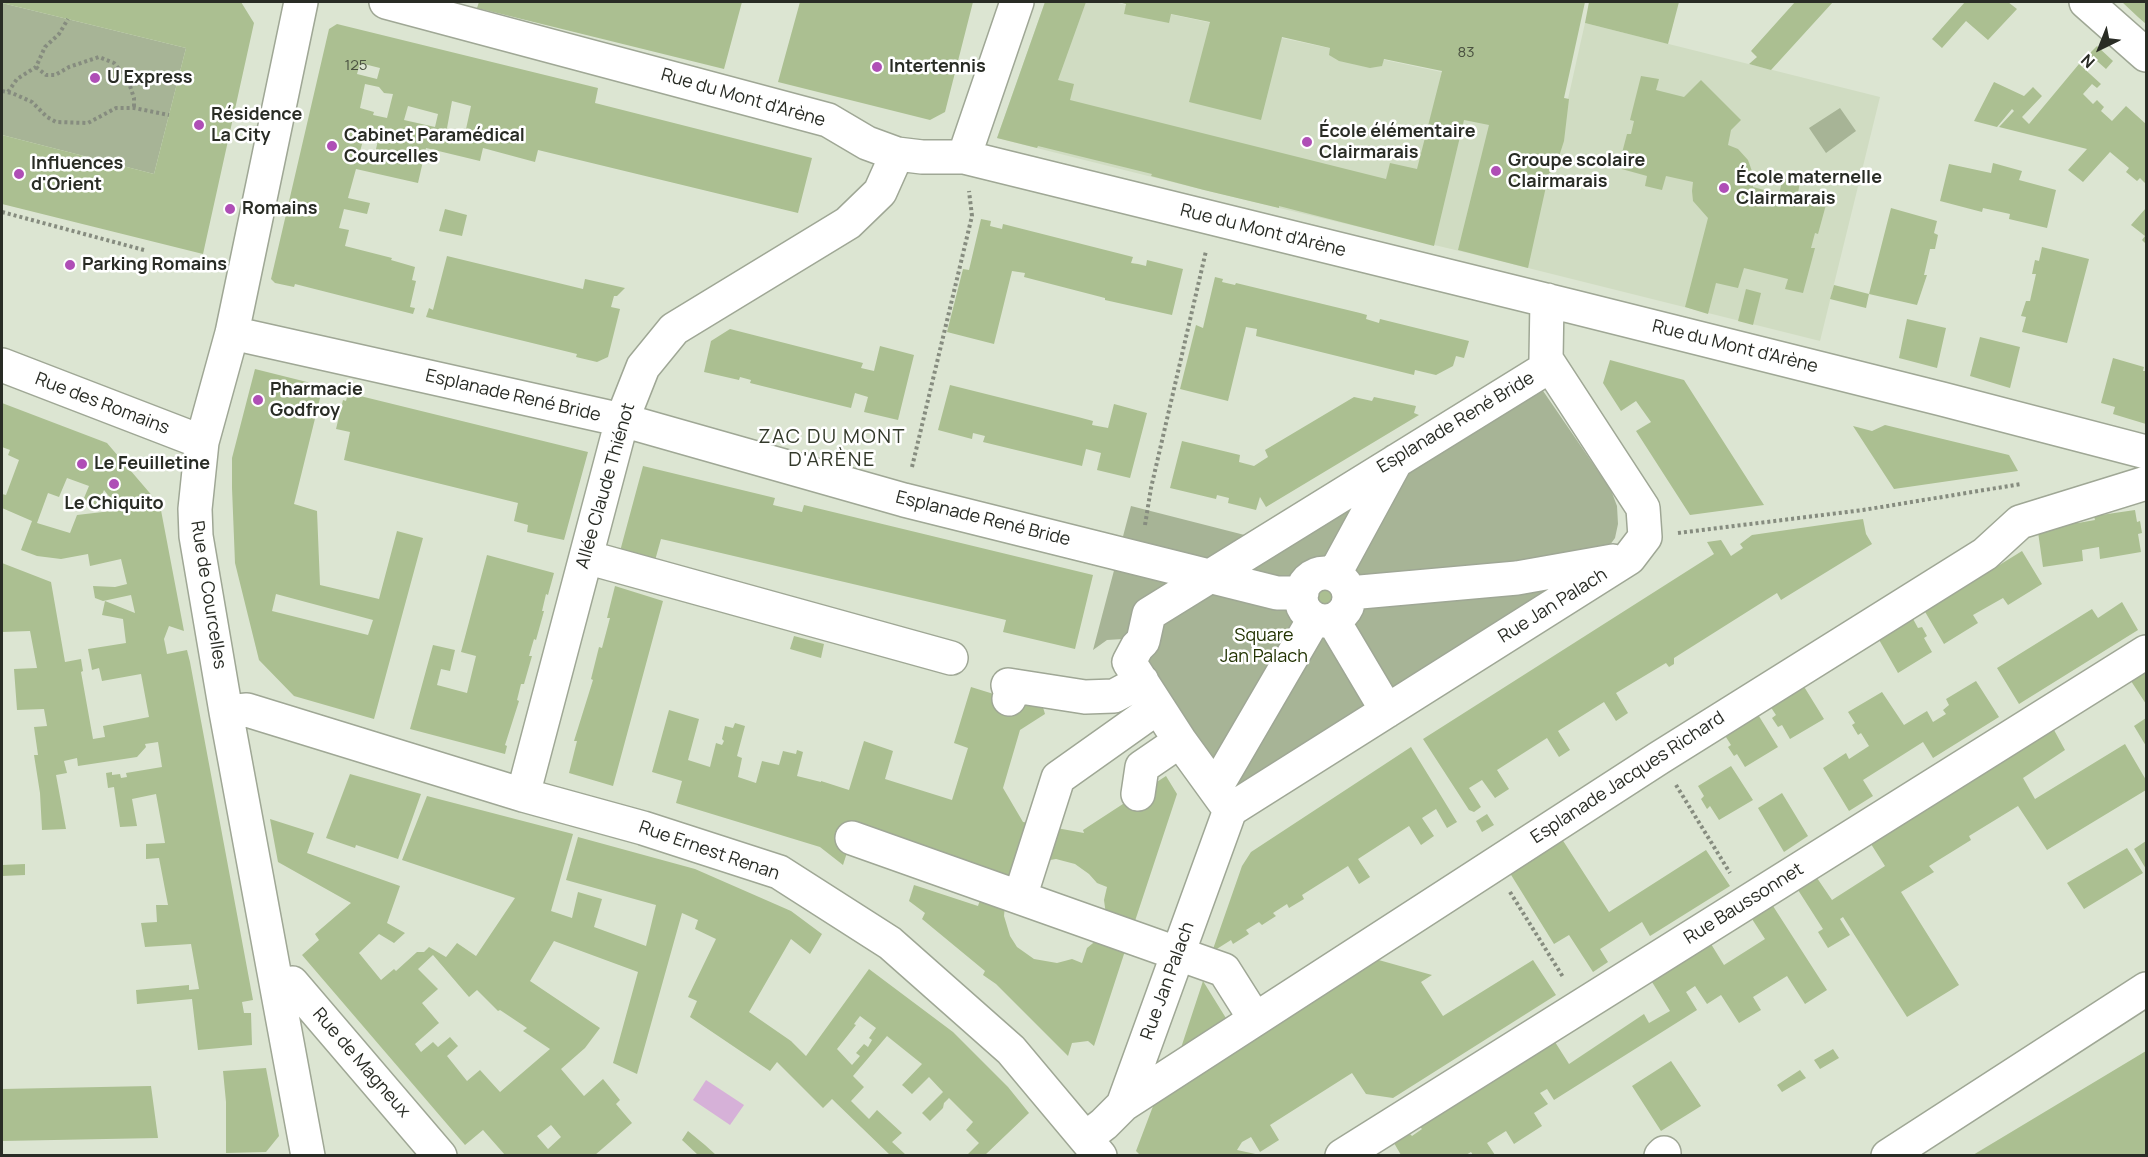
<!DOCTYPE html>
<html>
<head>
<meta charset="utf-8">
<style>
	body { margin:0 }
	#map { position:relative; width:2148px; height:1157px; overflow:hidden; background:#dce5d2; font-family:Manrope,sans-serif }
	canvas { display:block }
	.frame { position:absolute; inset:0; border:3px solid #292c25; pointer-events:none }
	.north { position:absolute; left:2070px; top:18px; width:60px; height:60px; -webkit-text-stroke:4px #fff; paint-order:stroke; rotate:223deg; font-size:16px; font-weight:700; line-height:24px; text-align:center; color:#292c25 }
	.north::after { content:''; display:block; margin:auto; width:21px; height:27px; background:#292c25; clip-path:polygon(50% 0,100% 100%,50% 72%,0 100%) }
</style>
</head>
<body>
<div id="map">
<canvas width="2148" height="1157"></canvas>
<div class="frame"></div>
<div class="north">N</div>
</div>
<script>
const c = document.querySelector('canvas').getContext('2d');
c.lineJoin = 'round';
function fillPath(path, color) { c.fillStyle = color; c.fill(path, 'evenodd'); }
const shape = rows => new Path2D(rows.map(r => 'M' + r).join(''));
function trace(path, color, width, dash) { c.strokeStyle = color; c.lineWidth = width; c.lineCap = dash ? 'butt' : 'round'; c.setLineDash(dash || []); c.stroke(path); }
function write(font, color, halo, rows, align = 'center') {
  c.font = font + ' Manrope,sans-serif'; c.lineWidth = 5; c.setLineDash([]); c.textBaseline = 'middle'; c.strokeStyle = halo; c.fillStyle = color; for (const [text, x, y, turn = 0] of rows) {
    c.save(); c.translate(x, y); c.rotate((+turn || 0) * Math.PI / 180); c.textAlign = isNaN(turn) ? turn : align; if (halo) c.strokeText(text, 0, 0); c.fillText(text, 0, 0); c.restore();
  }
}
fillPath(shape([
	[1045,2,1113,2,1568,99,1585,23,1880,97,1820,341,1468,253,1204,190,997,138]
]), '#d0dcc2');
fillPath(shape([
	[2,3,186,48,154,174,2,135],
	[1840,108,1856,131,1826,153,1809,128],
	[1539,385,1611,490,1617,506,1618,524,1615,538,1607,549,1599,557,1249,781,1241,784,1233,783,1217,770,1150,664,1137,647,1123,639,1107,640,1093,650,1131,506,1272,542]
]), '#a7b496');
fillPath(shape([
	[706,1080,744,1105,730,1125,693,1100]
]), '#d6b1d8');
fillPath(shape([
	[2,2,241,2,254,23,203,254,2,204,2,135,154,174,186,48,2,3],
	[479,2,742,2,724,69,477,8],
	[800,2,973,2,945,112,930,120,778,82],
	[1045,2,1086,2,1058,80,1074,84,1070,100,1386,179,1390,163,1417,169,1442,71,1384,59,1382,66,1370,68,1339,61,1329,55,1330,48,1282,37,1261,120,1189,102,1210,22,1171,14,1169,23,1124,14,1126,4,1118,2,1585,2,1564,98,1569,99,1564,141,1554,172,1549,173,1528,268,1458,250,1489,125,1464,120,1434,246,1279,206,1279,208,1204,190,1151,176,1152,174,1038,146,1037,148,997,138],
	[1589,2,1649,3,1679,2,1668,44,1585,23],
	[1795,2,1833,2,1771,70,1749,64,1757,57,1751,51],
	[1965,2,2008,2,2017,9,1988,40,1966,21,1942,48,1932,39],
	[2122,2,2146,2,2146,24,2138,17],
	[337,24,598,88,595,103,812,158,798,213,538,150,535,162,483,148,480,161,426,148,418,183,356,169,348,198,370,203,367,214,344,209,339,228,349,230,345,246,392,258,391,260,415,267,412,280,416,281,410,307,415,308,413,314,295,284,294,287,275,283,271,279,329,29],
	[360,63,380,68,377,79,357,74],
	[365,84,379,87,384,93,393,94,387,118,373,115,374,112,360,108],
	[452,101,471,106,463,143,445,139],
	[408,106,438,114,435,127,404,120],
	[365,133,379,136,373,162,358,159],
	[2097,46,2113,61,2106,69,2089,54],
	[2079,64,2101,84,2097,88,2092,84,2083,94,2093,104,2097,100,2104,107,2101,111,2112,121,2126,106,2146,124,2146,184,2140,178,2137,181,2126,172,2129,168,2110,152,2083,182,2068,170,2087,149,1999,127,2014,111,2012,109,1997,127,1974,121,1994,82,2024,96,2033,87,2042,96,2022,117,2029,124],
	[1641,76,1659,79,1656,90,1684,97,1701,80,1741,120,1731,130,1728,145,1738,149,1748,160,1753,174,1753,187,1779,194,1783,178,1800,182,1798,193,1827,201,1818,234,1815,233,1811,248,1815,248,1803,293,1785,289,1788,279,1744,268,1738,288,1716,283,1708,314,1685,307,1708,218,1693,201,1692,191,1693,182,1666,176,1662,190,1645,186,1647,176,1618,168,1627,134,1631,134,1634,121,1630,120],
	[1993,163,2022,171,2019,180,2056,190,2047,228,2009,219,2010,214,1983,208,1982,212,1940,201,1949,164,1991,173],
	[1891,208,1937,221,1934,233,1938,235,1935,249,1930,249,1924,275,1927,275,1917,305,1869,294],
	[2146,208,2146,244,2142,240,2145,236,2131,225],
	[445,209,467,215,462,236,439,231],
	[981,219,991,221,990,226,1002,229,1003,224,1133,257,1131,263,1138,264,1146,266,1147,260,1183,269,1172,315,1105,300,1105,298,1024,277,1025,273,1012,271,994,344,947,332,963,269,969,270],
	[2042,247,2089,259,2067,343,2022,332,2026,317,2021,316,2026,301,2030,301,2036,274,2032,274,2035,260,2039,261],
	[447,256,583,289,585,279,625,288,617,296,614,296,611,307,620,309,608,357,597,362,576,357,577,354,426,317,429,308,433,310],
	[1215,277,1223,279,1222,282,1235,285,1236,283,1360,313,1367,315,1366,319,1379,323,1380,319,1469,341,1464,358,1456,356,1453,366,1436,375,1415,370,1414,375,1256,336,1257,329,1246,327,1228,401,1180,389,1196,325,1203,328],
	[1834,285,1869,294,1866,308,1830,299],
	[1746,289,1761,293,1753,325,1738,321],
	[1907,319,1946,328,1937,368,1899,358],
	[730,329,863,363,861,368,874,371,880,346,914,355,898,420,864,412,868,397,855,393,851,408,750,383,751,380,740,377,739,380,704,372,711,341],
	[1980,337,2020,347,2010,388,1970,376],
	[2113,358,2144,367,2143,371,2146,371,2146,424,2113,414,2115,407,2101,403],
	[1610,360,1684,380,1764,505,1690,515,1636,431,1651,422,1636,401,1621,411,1603,383],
	[255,369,323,386,294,504,317,511,320,585,379,599,397,531,423,538,374,719,294,696,259,660,235,563,232,488,232,458],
	[276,594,373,620,368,635,272,611],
	[950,385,1078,417,1093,421,1092,425,1108,428,1114,404,1147,413,1130,478,1097,470,1101,453,1086,449,1082,466,983,442,985,436,973,433,972,439,938,430],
	[348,393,588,452,564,540,527,532,528,525,514,521,518,503,344,460,350,432,336,429,343,400,346,401],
	[1354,397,1372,401,1374,397,1416,406,1414,413,1419,415,1266,507,1260,497,1256,510,1228,503,1229,498,1217,495,1216,499,1170,488,1182,441,1240,455,1239,462,1254,466,1268,457,1265,450],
	[2,403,107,443,160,505,184,631,169,626,164,639,167,654,187,650,190,662,253,1000,242,1002,244,1013,251,1013,252,1045,198,1050,192,999,137,1004,136,990,189,985,189,990,199,989,191,944,145,947,141,923,157,922,156,905,168,905,159,858,146,859,146,844,165,843,156,794,132,799,137,826,120,827,114,787,108,788,106,773,112,772,112,775,120,774,121,778,127,777,126,773,162,767,158,742,145,744,146,747,137,757,78,766,77,758,64,761,67,773,56,775,66,829,42,830,40,793,34,755,38,755,34,727,47,726,44,709,17,710,14,669,37,668,30,631,2,632,2,563,51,582,65,662,81,659,83,671,81,672,93,739,105,737,103,726,149,717,141,674,102,681,99,668,92,670,88,649,126,643,123,619,102,615,105,601,135,613,131,595,103,601,95,598,93,586,115,587,127,584,121,559,90,566,88,554,61,559,37,556,21,550,32,521,2,508,2,494,6,495,19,460,8,455,10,450,2,447],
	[67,478,89,486,84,498,95,511,104,490,120,510,77,515,70,533,37,523,48,493,59,497],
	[1885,425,2009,455,2018,471,1894,489,1853,426,1872,431],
	[643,466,775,498,773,505,802,512,804,505,1093,575,1075,649,1003,632,1006,620,670,541,661,539,654,564,619,555],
	[2135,510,2137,522,2140,521,2142,533,2138,534,2141,552,2100,559,2099,547,2082,550,2083,561,2043,567,2037,525,2077,519,2078,523,2095,520,2094,516],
	[1863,519,1866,534,1872,544,1781,600,1777,593,1674,658,1674,664,1669,667,1666,663,1616,693,1628,713,1616,721,1604,702,1558,731,1570,750,1559,757,1547,738,1497,770,1509,789,1495,798,1482,780,1469,788,1481,807,1474,812,1469,810,1423,739,1714,554,1707,542,1721,540,1731,556,1743,548,1740,544,1752,535],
	[2022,551,2042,584,2008,605,2003,598,1973,615,1978,623,1944,644,1924,610,1959,590],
	[487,555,554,573,548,595,546,594,542,611,544,611,536,640,534,639,529,656,532,656,524,684,521,684,517,700,519,701,505,745,507,746,505,754,410,729,433,645,455,650,450,671,441,669,437,685,467,693,476,656,461,652],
	[615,586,663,601,613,786,569,773,577,741,574,741,593,680,591,679,599,647,602,648,610,618,607,618],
	[1323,587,1332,589,1335,593,1337,601,1329,611,1314,603,1317,590],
	[2122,602,2138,630,2019,704,1997,668,2092,609,2098,618],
	[1912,617,1918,628,1922,627,1927,636,1924,638,1932,652,1898,673,1878,638],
	[794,636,824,644,821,658,790,649],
	[2146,671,2146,704,2131,681],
	[1976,681,1999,717,1933,758,1923,742,1863,780,1873,796,1849,811,1823,768,1846,753,1849,759,1869,746,1861,733,1858,735,1852,725,1855,723,1848,712,1882,692,1904,725,1927,711,1933,722,1946,714,1943,710,1949,705,1946,699],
	[1803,685,1824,719,1790,739,1782,725,1778,727,1772,718,1776,715,1770,706],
	[971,687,1013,700,1042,704,1045,714,1020,730,1003,788,1023,822,1039,824,1012,885,988,877,991,869,856,825,843,865,820,847,676,803,682,781,652,772,669,710,699,719,688,760,710,767,716,743,722,745,724,741,722,739,725,726,733,728,735,723,745,726,737,756,742,758,738,777,756,783,762,761,779,765,783,751,796,754,797,750,803,752,797,776,821,782,821,781,849,790,864,741,893,751,885,779,952,800,968,748,954,743],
	[1757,713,1778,747,1745,767,1737,754,1734,756,1728,747,1731,745,1724,734],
	[2146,718,2146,746,2134,726],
	[2054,730,2065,750,2023,778,2035,799,2125,744,2146,780,2146,790,2047,850,2018,806,1969,836,1971,840,1929,866,1934,872,1901,892,1959,985,1907,1017,1843,917,1840,919,1850,935,1828,948,1818,932,1823,929,1798,890,1817,878,1832,900,1885,866,1871,844],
	[1411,747,1457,822,1447,828,1436,809,1422,818,1434,836,1421,845,1409,826,1358,859,1370,877,1359,884,1348,866,1302,895,1304,899,1289,908,1287,904,1273,913,1276,916,1262,925,1259,922,1246,930,1249,934,1233,944,1231,940,1212,952,1242,866,1251,852],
	[1731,766,1753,800,1719,820,1710,806,1707,809,1701,799,1704,796,1698,786],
	[350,774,421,794,398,859,356,845,355,848,326,838],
	[1166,776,1177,794,1135,921,1116,914,1106,915,1104,900,1107,887,1097,883,1089,874,1075,864,1056,859,1044,861,1051,827,1084,833,1083,830],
	[1782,793,1808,836,1784,852,1758,808],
	[427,796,573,834,551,911,572,918,578,892,602,899,594,927,646,946,656,905,566,880,578,837,695,869,791,911,822,934,810,954,791,939,749,1012,791,1041,806,1056,869,969,953,1032,1008,1087,1029,1113,985,1155,967,1155,979,1143,966,1130,973,1122,949,1098,944,1103,943,1108,930,1121,922,1113,943,1092,929,1077,912,1094,902,1085,922,1064,887,1036,853,1076,864,1087,851,1101,869,1119,877,1110,902,1133,892,1142,906,1155,890,1155,832,1099,823,1108,777,1062,770,1071,690,1017,697,1001,688,997,716,939,695,929,698,920,682,913,637,1074,613,1063,638,972,554,941,530,981,600,1028,585,1048,561,1069,584,1096,603,1079,620,1100,616,1104,632,1123,595,1155,505,1155,483,1130,465,1145,302,955,319,940,315,934,351,903,278,862,270,819,314,833,307,853,400,886,387,923,405,933,394,943,379,934,359,953,381,980,394,969,396,971,417,952,424,952,429,947,446,957,457,943,476,956,515,898,402,860],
	[433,955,469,997,477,990,498,1011,500,1010,527,1028,523,1031,550,1049,500,1092,480,1070,467,1081,447,1056,458,1046,450,1037,438,1047,433,1042,421,1052,415,1044,439,1023,422,1003,438,989,418,969],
	[860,1016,876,1028,869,1038,872,1040,868,1047,864,1044,856,1053,860,1056,852,1065,837,1049,856,1025,854,1024],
	[551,1125,561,1137,548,1149,537,1136],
	[1487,814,1494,825,1482,832,1476,821],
	[1560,836,1609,912,1706,850,1730,886,1650,936,1642,922,1600,949,1608,962,1593,972,1569,935,1554,944,1508,870],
	[2146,841,2146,869,2134,849],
	[2127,848,2143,873,2084,909,2067,883],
	[25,864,25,875,2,876,2,865],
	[914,885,978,906,981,897,1005,905,1004,916,1010,936,1017,947,1034,959,1057,963,1072,959,1082,963,1087,948,1098,939,1125,951,1094,1046,1088,1041,1072,1043,1068,1056,996,984,983,975,985,971,922,919,925,913,909,901],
	[1773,906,1827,990,1805,1004,1787,976,1753,997,1761,1010,1739,1023,1721,995,1707,1004,1695,986,1686,992,1697,1010,1554,1100,1547,1089,1540,1093,1548,1104,1534,1113,1542,1126,1514,1144,1506,1131,1487,1143,1495,1155,1473,1155,1471,1152,1466,1155,1401,1155,1394,1143,1410,1134,1412,1136,1422,1129,1420,1127,1555,1042,1569,1064,1644,1014,1649,1023,1670,1011,1652,982,1711,944,1724,965,1765,939,1752,919],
	[1368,957,1432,975,1421,982,1443,1016,1533,960,1556,995,1393,1098,1366,1094,1352,1073,1270,1125,1279,1140,1260,1152,1251,1137,1242,1142,1237,1150,1260,1155,1140,1155,1136,1151,1158,1093],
	[1203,981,1229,1023,1179,1054],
	[1833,1049,1839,1058,1820,1069,1814,1060],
	[2146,1051,2146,1155,1973,1155],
	[1671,1061,1701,1106,1661,1131,1632,1086],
	[266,1068,279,1136,266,1152,226,1153,226,1102,223,1071],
	[1800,1070,1806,1078,1782,1092,1777,1085],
	[151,1086,158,1138,2,1141,2,1089],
	[688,1131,705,1145,716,1155,698,1155,682,1140]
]), '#abbf91');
const minor = shape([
	[301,2,232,333,202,442,195,509,196,536,226,712,308,1156],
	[386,2,828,120,867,143,897,154,922,157,964,157,1574,307,1942,399,2146,452],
	[2086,2,2146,55],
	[964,157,1017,2],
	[232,333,622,420,904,500,1277,593,1302,593],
	[2,365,202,442],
	[586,557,951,658],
	'1301 597a24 24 0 1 1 48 0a24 24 0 1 1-48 0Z',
	[1334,575,1396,461],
	[1349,593,1517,578,1613,561],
	[1333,620,1387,711],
	[1009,699,1011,695,1008,685,1085,697,1114,696,1142,681],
	[226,712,247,710,523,795,643,828,779,872,890,943,1011,1050,1100,1156],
	[1215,789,1314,619],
	[1138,794,1142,767,1180,741],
	[523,795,622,420,643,367,674,329,848,223,880,192,897,154],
	[1230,810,1180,741,1129,662,1137,647,1143,641,1149,614,1550,366],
	[852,838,1224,970,1255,1019],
	[1020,897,1058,778,1158,707],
	[277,986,292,983,440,1156],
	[1123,1105,1659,758,1985,554,2020,522,2146,483],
	[1086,1138,1104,1124,1123,1105,1230,810,1629,558,1645,537,1643,508,1546,359,1547,300],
	[1342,1156,2146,652],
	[1661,1156,1664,1153],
	[1888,1156,2146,989]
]);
trace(minor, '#9fa795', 36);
trace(shape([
	[36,67,46,75,55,75,69,67,99,57,114,63,124,75,130,86,134,98,134,108],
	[2,91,12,93,32,102,47,117,56,122,88,123,116,108,134,108,169,115],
	[8,92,17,79,36,67,45,47,59,34,68,19],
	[2,212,144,250],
	[912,467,972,216,969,191],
	[1145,525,1151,488,1206,251],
	[1678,533,1863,510,2021,484],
	[1676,785,1730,873],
	[1510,892,1563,977]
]), '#868c7f', 4, [3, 3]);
trace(minor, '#fff', 33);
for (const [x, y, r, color] of [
	[877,67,6,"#af4eb6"],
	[95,78,6,"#af4eb6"],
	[199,125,6,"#af4eb6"],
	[1307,142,6,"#af4eb6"],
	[332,146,6,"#af4eb6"],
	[1496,171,6,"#af4eb6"],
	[19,174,6,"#af4eb6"],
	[1724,188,6,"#af4eb6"],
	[230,209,6,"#af4eb6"],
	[70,265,6,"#af4eb6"],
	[258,400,6,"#af4eb6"],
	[82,464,6,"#af4eb6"],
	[114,484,6,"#af4eb6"]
]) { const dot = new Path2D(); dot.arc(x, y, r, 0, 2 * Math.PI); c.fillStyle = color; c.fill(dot); trace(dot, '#fff', 2); }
write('15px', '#4a5140', null, [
	["83",1466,53],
	["125",356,66]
]);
write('bold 18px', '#292c25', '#fff', [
	["Intertennis",889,67],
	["U Express",107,78],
	["Résidence",211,115],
	["La City",211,136],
	["École élémentaire",1319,132],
	["Clairmarais",1319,153],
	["Cabinet Paramédical",344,136],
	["Courcelles",344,157],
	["Groupe scolaire",1508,161],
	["Clairmarais",1508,182],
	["Influences",31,164],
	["d'Orient",31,185],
	["École maternelle",1736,178],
	["Clairmarais",1736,199],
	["Romains",242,209],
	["Parking Romains",82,265],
	["Pharmacie",270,390],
	["Godfroy",270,411],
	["Le Feuilletine",94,464],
	["Le Chiquito",114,504,"center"]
], 'left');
write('18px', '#292c25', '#fff', [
	["Rue du Mont d'Arène",743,98,16],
	["Rue du Mont d'Arène",1263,231,14],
	["Rue du Mont d'Arène",1735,347,14],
	["Esplanade René Bride",513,396,13],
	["Rue des Romains",102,404,21],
	["Esplanade René Bride",1456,423,-31],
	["Allée Claude Thiénot",606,486,-74],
	["Esplanade René Bride",983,519,14],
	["Rue de Courcelles",208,595,81],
	["Rue Jan Palach",1553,606,-32],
	["Esplanade Jacques Richard",1628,778,-33],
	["Rue Ernest Renan",709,851,19],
	["Rue Baussonnet",1744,904,-32],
	["Rue Jan Palach",1168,981,-70],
	["Rue de Magneux",361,1063,49]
]);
write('18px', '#213200', '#fff', [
	["Square",1264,636],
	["Jan Palach",1264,657]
]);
c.letterSpacing = '1.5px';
write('20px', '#33392a', '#fff', [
	["ZAC DU MONT",832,437],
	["D'ARÈNE",832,460]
]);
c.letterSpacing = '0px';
</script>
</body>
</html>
